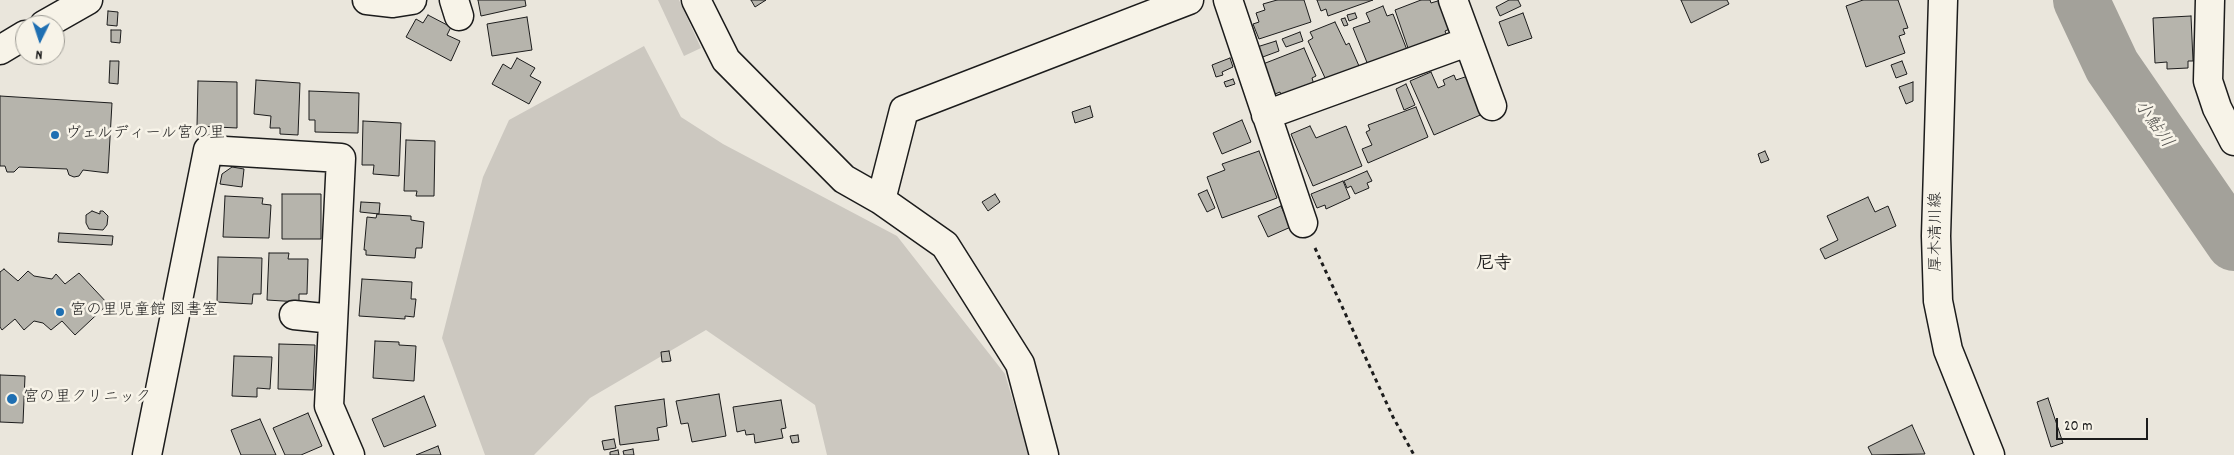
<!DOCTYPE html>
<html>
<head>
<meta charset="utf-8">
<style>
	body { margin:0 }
	#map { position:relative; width:2234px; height:455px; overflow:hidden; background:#eae6dc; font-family:Dekko,sans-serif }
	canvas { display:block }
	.north { position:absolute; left:15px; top:15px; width:50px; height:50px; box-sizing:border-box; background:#f7f3e8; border:1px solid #9f9d96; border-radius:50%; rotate:184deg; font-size:14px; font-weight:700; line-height:20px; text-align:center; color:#1c1c1c }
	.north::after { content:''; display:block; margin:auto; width:18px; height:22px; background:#1f6fb2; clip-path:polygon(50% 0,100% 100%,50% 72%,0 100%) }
	.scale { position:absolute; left:2056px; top:418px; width:92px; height:22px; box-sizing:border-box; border:2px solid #1c1c1c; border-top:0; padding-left:6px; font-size:15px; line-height:18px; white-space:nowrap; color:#1c1c1c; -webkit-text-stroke:4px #f7f3e8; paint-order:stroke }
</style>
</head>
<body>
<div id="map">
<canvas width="2234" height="455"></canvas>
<div class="north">N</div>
<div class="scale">20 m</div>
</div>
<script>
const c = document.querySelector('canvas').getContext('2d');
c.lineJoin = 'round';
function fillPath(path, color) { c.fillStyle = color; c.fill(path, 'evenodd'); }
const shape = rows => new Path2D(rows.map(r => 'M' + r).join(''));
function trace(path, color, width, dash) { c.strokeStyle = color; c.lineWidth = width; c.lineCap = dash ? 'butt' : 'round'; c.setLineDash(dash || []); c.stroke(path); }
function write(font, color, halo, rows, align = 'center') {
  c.font = font + ' Dekko,"Klee One",sans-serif'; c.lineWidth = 5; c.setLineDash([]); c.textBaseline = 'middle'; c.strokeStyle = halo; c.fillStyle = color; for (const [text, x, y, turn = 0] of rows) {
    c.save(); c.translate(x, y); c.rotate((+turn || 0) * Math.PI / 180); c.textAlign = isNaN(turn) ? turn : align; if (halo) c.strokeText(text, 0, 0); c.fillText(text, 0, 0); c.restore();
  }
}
fillPath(shape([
	[658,0,679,0,701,48,684,56],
	[644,46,681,117,723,144,897,236,1005,374,1029,455,827,455,815,405,706,330,590,398,534,455,485,455,442,338,483,177,509,120]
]), '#ccc8c0');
trace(shape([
	[2081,0,2112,66,2234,243]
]), '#a3a19a', 56);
const building = shape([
	[478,0,525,0,526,6,481,16,478,0],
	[751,0,766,0,755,7,751,0],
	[1277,0,1304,0,1311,22,1259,39,1253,24,1259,22,1256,13,1265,10,1263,4,1277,0],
	[1317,0,1373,0,1328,16,1326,9,1321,11,1317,0],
	[1421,0,1430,0,1431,3,1441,0,1452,28,1445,31,1447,36,1409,51,1395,10,1421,0],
	[1509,0,1518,0,1521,6,1500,16,1496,7,1509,0],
	[1681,0,1727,0,1729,4,1691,23,1681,0],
	[1863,0,1898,0,1908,28,1903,29,1905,34,1899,36,1905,53,1866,67,1846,6,1863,0],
	[1383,6,1387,16,1393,14,1407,50,1368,65,1353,28,1370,22,1366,13,1383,6],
	[108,11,118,12,117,26,107,25,108,11],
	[1355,13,1357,18,1349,21,1347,15,1355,13],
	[1523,13,1532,38,1508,46,1499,22,1523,13],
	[428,15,451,27,447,35,460,41,451,61,406,37,416,19,423,23,428,15],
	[2191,16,2193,61,2188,61,2188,68,2167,69,2167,62,2155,63,2153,18,2191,16],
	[527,17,532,50,492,56,487,24,527,17],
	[1345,18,1348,25,1344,26,1341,19,1345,18],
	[1335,22,1346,45,1349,43,1359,66,1326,80,1308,41,1313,38,1310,32,1335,22],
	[111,30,121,30,120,43,111,42,111,30],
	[1300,32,1303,41,1286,47,1282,39,1300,32],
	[1276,41,1279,51,1260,58,1257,47,1276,41],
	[1304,48,1316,76,1312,78,1315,88,1284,101,1280,92,1275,94,1263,64,1304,48],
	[517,58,535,68,530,76,541,82,529,104,492,84,503,64,511,69,517,58],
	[1230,58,1233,67,1222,72,1223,75,1216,77,1212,65,1230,58],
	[110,61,119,61,118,84,109,83,110,61],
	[1902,61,1907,74,1896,78,1891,65,1902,61],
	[1431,72,1438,88,1445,85,1443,80,1454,75,1456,80,1468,76,1485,113,1434,135,1410,81,1431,72],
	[1233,79,1235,84,1226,87,1224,82,1233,79],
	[256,80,300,83,298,135,280,134,280,128,270,128,271,116,254,114,256,80],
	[198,81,237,82,237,128,197,126,198,81],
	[1913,82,1913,101,1906,104,1899,87,1913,82],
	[1406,84,1415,105,1404,110,1396,89,1406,84],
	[309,91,359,93,358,133,315,132,315,120,309,120,309,91],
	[0,96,112,103,108,173,83,170,79,176,74,177,69,175,67,169,19,167,14,172,7,172,5,166,0,166,0,96],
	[1090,106,1093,117,1075,123,1072,112,1090,106],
	[1416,107,1428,137,1368,163,1362,149,1372,145,1366,132,1370,130,1368,125,1416,107],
	[1242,120,1251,142,1222,154,1213,133,1242,120],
	[363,121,401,123,399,176,373,174,374,165,362,165,363,121],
	[1310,126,1316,138,1346,126,1362,166,1313,186,1291,134,1310,126],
	[406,140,435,141,434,196,416,196,417,191,404,191,406,140],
	[1259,151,1277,198,1222,218,1207,177,1225,170,1222,164,1259,151],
	[1765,151,1769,160,1761,163,1758,154,1765,151],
	[232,167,244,169,242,187,220,184,222,174,232,167],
	[1367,171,1372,181,1367,183,1369,188,1355,194,1351,186,1347,188,1344,181,1367,171],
	[1343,181,1350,198,1326,209,1325,205,1317,208,1311,194,1343,181],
	[1207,190,1215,208,1207,212,1198,194,1207,190],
	[282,194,321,194,321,239,282,239,282,194],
	[995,194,1000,202,988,211,982,202,995,194],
	[225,196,263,198,262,204,271,205,269,238,223,237,225,196],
	[1868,197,1875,212,1888,206,1896,226,1825,259,1820,249,1838,240,1827,216,1868,197],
	[361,202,380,203,379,214,360,212,361,202],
	[1281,206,1284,213,1287,212,1293,226,1268,237,1258,216,1281,206],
	[92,211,100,214,100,211,103,211,108,216,107,225,103,230,89,229,86,223,86,215,92,211],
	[377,214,411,216,411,220,424,222,422,248,416,248,415,258,366,255,366,250,364,250,367,217,376,218,377,214],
	[59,233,113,236,112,245,58,242,59,233],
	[269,253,289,253,288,259,308,259,307,294,299,294,299,302,267,300,269,253],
	[218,257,262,258,261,294,253,294,252,304,217,302,218,257],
	[4,269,18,281,28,271,34,276,52,279,56,274,65,284,79,273,108,304,75,335,62,321,51,330,43,323,34,321,24,330,15,319,2,330,0,327,0,272,4,269],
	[362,279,412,282,411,299,416,299,414,317,405,316,405,319,359,316,362,279],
	[375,341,399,342,399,345,416,346,414,381,373,378,375,341],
	[279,344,315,345,313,390,278,389,279,344],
	[669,351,671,361,662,362,661,352,669,351],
	[234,356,272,357,270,389,257,388,257,397,232,396,234,356],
	[0,375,25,376,23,423,0,422,0,375],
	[719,394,726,436,692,442,688,423,681,424,676,401,719,394],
	[424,396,436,426,384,447,372,419,424,396],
	[2048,398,2063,443,2051,447,2037,402,2048,398],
	[664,399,667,426,657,428,659,440,620,445,615,406,664,399],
	[781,400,786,428,781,429,783,438,755,443,754,434,746,435,745,430,737,432,733,407,781,400],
	[308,413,322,446,301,455,285,455,273,428,308,413],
	[260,419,276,455,241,455,231,430,260,419],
	[1912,425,1925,454,1872,455,1868,447,1912,425],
	[798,435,799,442,792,443,790,436,798,435],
	[614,439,616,448,604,450,602,441,614,439],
	[438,446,441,455,416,455,438,446],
	[633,449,634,455,624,455,623,451,633,449],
	[618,450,619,455,610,455,610,452,618,450]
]);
fillPath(building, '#b6b4ac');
trace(building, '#1c1c1c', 1);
const minor = shape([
	[367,0,393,3,412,0],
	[454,0,459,16],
	[696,0,726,60,844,179,881,200,945,245,1020,364,1044,455],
	[1228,0,1303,223],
	[1453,0,1492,106],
	[2210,0,2208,81,2217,108,2234,141],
	[44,25,88,0],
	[0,50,25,35],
	[1266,115,1467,42],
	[881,200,904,110,1189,0],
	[294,315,333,319],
	[147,455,208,150,341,158,329,406,350,455]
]);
const primary = shape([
	[1943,0,1936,236,1938,301,1948,350,1990,455]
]);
trace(minor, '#1c1c1c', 31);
trace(primary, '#1c1c1c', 31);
trace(shape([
	[1315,248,1393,417,1414,455]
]), '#1c1c1c', 3, [4, 4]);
trace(minor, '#f7f3e8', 28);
trace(primary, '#f7f3e8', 28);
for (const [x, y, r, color] of [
	[55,135,5,"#1f6fb2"],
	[60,312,5,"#1f6fb2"],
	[12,399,6,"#1f6fb2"]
]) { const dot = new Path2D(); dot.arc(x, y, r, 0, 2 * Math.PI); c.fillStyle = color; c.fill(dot); trace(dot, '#f7f3e8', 2); }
write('16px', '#1c1c1c', '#f7f3e8', [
	["ヴェルディール宮の里",65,135],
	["宮の里児童館 図書室",70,312],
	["宮の里クリニック",23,399]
], 'left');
write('16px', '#1c1c1c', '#f7f3e8', [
	["厚木清川線",1938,232,-90]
]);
write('italic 18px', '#52514e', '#f7f3e8', [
	["小鮎川",2152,125,55]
]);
write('bold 18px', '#1c1c1c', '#f7f3e8', [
	["尼寺",1494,266]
]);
</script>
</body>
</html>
